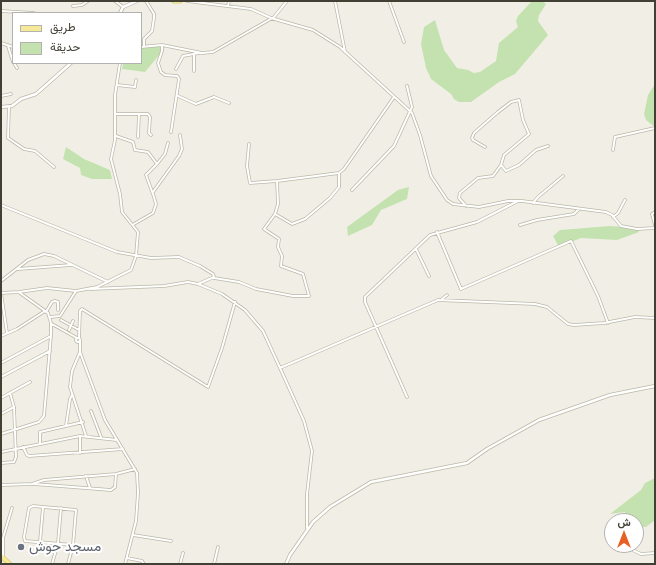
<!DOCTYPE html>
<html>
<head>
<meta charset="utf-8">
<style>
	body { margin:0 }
	#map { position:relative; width:656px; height:565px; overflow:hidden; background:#f1efe5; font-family:"PT Sans",Vazirmatn,sans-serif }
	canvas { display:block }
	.frame { position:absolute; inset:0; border:2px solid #423f35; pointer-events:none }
	.legend { position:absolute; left:12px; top:12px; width:130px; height:52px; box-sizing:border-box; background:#fff; border:1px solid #b3b2ae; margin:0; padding:5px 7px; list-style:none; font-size:12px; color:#423f35 }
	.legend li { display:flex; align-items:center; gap:8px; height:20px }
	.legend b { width:20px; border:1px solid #b3b2ae }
	.north { position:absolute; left:604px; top:513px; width:40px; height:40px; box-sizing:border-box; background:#fff; border:1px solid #b3b2ae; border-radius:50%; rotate:0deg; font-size:11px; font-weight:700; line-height:16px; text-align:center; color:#423f35 }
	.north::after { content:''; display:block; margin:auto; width:14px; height:18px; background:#e86124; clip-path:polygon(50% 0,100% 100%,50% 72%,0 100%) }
</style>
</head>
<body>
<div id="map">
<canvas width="656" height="565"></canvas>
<div class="frame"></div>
<ul class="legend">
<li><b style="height:5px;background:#f6ea99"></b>طريق</li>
<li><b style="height:11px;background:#c4e2b0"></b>حديقة</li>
</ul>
<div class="north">ش</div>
</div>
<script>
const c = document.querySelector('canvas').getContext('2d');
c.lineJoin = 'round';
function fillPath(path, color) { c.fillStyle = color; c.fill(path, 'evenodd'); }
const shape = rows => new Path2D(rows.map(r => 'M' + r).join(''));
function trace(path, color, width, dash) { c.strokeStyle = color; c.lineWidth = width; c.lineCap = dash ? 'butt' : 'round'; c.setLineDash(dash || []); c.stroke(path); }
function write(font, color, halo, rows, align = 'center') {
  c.font = font + ' "PT Sans",Vazirmatn,sans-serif'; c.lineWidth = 4; c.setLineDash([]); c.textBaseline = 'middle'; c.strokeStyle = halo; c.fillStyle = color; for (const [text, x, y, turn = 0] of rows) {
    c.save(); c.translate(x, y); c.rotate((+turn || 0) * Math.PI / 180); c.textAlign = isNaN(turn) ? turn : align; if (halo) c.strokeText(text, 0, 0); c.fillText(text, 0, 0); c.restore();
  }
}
fillPath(shape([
	[532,1,542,1,546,4,539,15,538,21,548,35,515,74,499,82,471,102,459,102,454,99,451,94,431,79,426,68,421,44,424,27,435,20,444,50,457,68,468,70,474,73,480,72,496,61,499,43,518,27,516,21,518,16],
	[161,46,161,53,145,72,122,69,123,63,141,63,141,48],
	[655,84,655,127,646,120,644,114,648,95],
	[66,147,84,159,110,170,112,179,92,179,81,175,80,168,63,159],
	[409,187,407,199,381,210,372,225,348,236,347,227,398,190],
	[610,226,637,228,639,232,617,240,581,238,559,247,553,236,560,230],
	[655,478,655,520,646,527,636,527,636,521,627,521,625,512,610,514,641,490,645,483]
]), '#c4e2b0');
const minor = shape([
	[115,1,123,7],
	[187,1,251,9,271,18,313,30,340,47,412,113,420,135,431,176,447,200,453,204,479,207,508,201,522,201,606,212,612,215,621,226,637,229,655,228],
	[335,1,345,52],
	[389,1,404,42],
	[73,6,82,5,88,1],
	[228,6,229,1],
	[1,11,34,13],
	[1,43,13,47],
	[162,45,162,51,158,63,161,72,165,75,177,76,179,79,171,132],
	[8,46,13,62],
	[144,46,144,39,152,31,154,18,154,14,146,1],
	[141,47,162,45,202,53,213,52,274,17,287,1],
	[14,63,17,68],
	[176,69,183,56,199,53],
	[194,71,194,54],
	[117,85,135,87,136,80],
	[1,96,11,94],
	[178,96,196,104,214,97,229,103],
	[9,106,8,138,24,149,35,151,54,167],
	[116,114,148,114,150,117,149,133,151,135],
	[116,136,133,142,135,150,148,152,157,164,146,175,154,197,156,204,153,213,134,224],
	[138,137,139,114],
	[249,144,247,166,250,183,277,181,339,173,344,169,394,97],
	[613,150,615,137,655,128],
	[157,164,165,154,168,143],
	[501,165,506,171,519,165,536,150,548,146],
	[352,190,394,146,412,107,407,86],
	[153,192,179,156,182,149,180,135],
	[533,203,538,197,563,176],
	[1,205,117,252,151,258,179,257,200,266,213,274,214,277,198,284,222,294,245,310,263,331,280,368],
	[466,206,459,198,460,193,478,178,493,176,501,165,504,155,529,134,523,120,519,100,511,102,498,112,474,133,472,138,473,140,485,147],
	[655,212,652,214,655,225],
	[275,214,292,224,305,219,330,198,339,187,339,173],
	[613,217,618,213,625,200],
	[520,225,537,220,574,214,579,209],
	[437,232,461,289,571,241,598,296,608,323],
	[416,249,429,276],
	[18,269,71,265],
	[214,278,239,282,256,289,293,296,309,296,303,274,281,266,282,256,278,247,279,239,264,229,275,214,278,204,277,181],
	[1,281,28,260,44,254,54,256,108,282],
	[90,289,164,286,188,282,198,284],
	[1,293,19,292,47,288,76,291,97,287,131,270,136,256,138,232,122,212,120,194,111,159,115,140,115,95,120,63],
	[1,293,7,333],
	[442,299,447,295],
	[46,312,52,302,55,301,58,302,58,310],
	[50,317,60,316,76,291],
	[61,320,79,330],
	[52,324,77,338],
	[69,330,73,321],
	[1,336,17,329,45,311],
	'76 340a2 2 0 1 1 4 0a2 2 0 1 1-4 0Z',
	[79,338,80,311,82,309,208,387,222,348,235,302],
	[80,341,80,352,105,420,137,473,138,493,136,521,125,564],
	[80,352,72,371,70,387,86,436],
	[1,363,51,336],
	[1,377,50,351],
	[407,397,365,302,365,297,430,235,477,222,518,201],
	[1,398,30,382],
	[91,411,101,437],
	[1,414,14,407],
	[66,426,70,399,72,395],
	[1,434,39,422,44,416,51,335,51,323,48,313,20,293],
	[40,443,40,432,83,422],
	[23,447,27,455,29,456,123,449],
	[1,452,80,436,117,440],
	[80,453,80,436],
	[1,463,14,462,16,457,14,407,10,393],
	[86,476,90,488],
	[34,484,111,490,115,487,116,474],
	[1,485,32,484,44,480,116,474,135,469],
	[307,528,307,494,312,451,304,421,280,368,438,300,535,304,547,307,568,324,574,325,604,323,635,317,655,318],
	[133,535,171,541],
	[40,542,43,507],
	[626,547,641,554,655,553],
	[3,556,3,538,12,508],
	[127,558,142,561,144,564],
	[52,564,58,543,61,508],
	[68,564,73,545,76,510,33,506,29,508,24,537,25,541,73,545],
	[180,564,183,553],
	[214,564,218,547]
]);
const tertiary = shape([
	[120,13,123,7,137,1],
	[1,107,12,106,21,99,36,94,71,63],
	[286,564,290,555,313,522,330,507,371,482,467,463,487,449,539,420,610,395,655,386]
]);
const primary = shape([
	[174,1,180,1],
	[1,556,10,564]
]);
trace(minor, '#bbb8a8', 3.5);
trace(tertiary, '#bbb8a8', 4);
trace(primary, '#d9ca6a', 5);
trace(minor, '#fff', 2);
trace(tertiary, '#fff', 2.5);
trace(primary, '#f6ea99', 3.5);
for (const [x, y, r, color] of [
	[21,547,4,"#6b7280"]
]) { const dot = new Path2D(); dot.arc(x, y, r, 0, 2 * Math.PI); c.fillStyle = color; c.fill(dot); trace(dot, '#fff', 1.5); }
write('14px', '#5b616d', '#fff', [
	["مسجد حوش",29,547]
], 'left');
</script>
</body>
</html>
